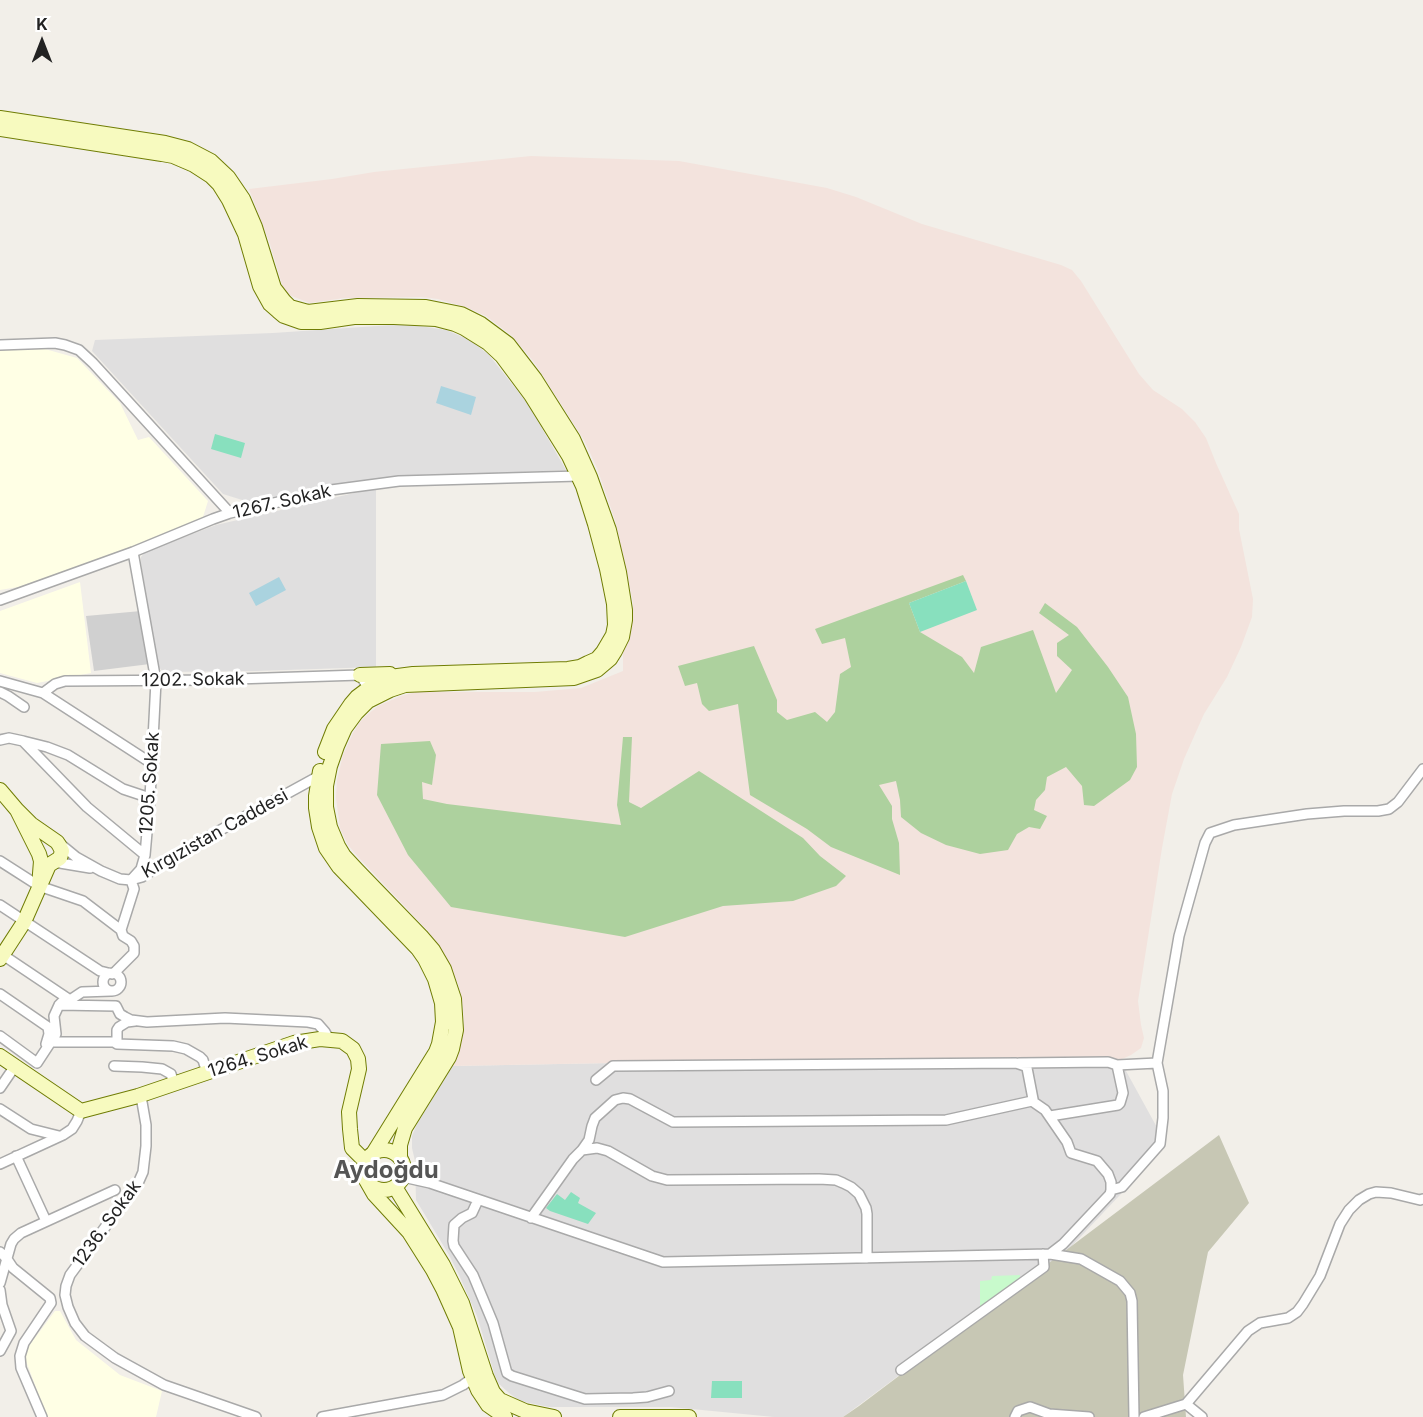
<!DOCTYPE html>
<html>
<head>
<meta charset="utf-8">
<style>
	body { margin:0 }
	#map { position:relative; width:1423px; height:1417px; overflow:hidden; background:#f2efe9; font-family:Inter,sans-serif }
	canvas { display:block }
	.north { position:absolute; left:12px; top:12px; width:60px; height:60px; -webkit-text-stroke:4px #fff; paint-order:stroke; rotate:0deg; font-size:16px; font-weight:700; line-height:24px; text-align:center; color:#222 }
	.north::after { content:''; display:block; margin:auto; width:21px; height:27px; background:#222; clip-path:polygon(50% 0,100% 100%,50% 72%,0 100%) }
</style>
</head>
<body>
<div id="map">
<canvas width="1423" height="1417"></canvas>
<div class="north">K</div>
</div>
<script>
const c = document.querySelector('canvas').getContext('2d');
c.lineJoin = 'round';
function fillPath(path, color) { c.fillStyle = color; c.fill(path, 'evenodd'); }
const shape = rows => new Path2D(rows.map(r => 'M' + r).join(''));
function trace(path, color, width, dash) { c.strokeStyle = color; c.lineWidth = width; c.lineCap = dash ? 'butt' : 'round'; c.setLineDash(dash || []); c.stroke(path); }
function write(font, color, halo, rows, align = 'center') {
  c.font = font + ' Inter,sans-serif'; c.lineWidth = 6; c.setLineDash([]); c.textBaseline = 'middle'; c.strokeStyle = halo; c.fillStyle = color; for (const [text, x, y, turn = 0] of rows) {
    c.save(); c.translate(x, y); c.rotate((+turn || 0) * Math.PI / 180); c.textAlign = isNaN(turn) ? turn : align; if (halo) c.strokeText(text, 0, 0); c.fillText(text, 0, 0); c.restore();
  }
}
fillPath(shape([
	[392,325,413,325,446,330,470,340,489,355,528,404,566,470,403,477,330,485,255,504,223,494,92,351,95,340,273,333],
	[376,488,376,667,256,671,163,672,158,666,141,563,141,557,145,552,216,525],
	[1036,1060,1120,1060,1165,1142,1136,1178,1069,1249,843,1417,774,1417,671,1407,549,1407,520,1401,509,1393,499,1384,495,1376,477,1316,459,1275,449,1255,416,1200,415,1161,412,1148,412,1136,417,1124,452,1066,718,1061]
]), '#e0dfdf');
fillPath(shape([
	[45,349,77,358,120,403,138,440,149,437,208,501,203,517,126,550,18,587,0,590,0,350],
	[80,582,91,673,37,683,0,673,0,611],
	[55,1311,60,1311,76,1340,120,1375,162,1391,156,1417,47,1417,26,1361,26,1350]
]), '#ffffe5');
fillPath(shape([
	[141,611,150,664,94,671,86,616]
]), '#d0d0d0');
fillPath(shape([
	[531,156,679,161,827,188,856,197,922,224,1061,265,1072,270,1081,281,1139,374,1153,390,1182,409,1195,422,1206,438,1216,463,1239,514,1239,529,1253,599,1252,617,1241,647,1227,677,1204,714,1184,759,1172,794,1162,848,1138,1001,1141,1025,1144,1038,1141,1048,1131,1055,1120,1060,718,1061,452,1066,464,1027,463,1006,458,984,446,957,428,931,360,859,348,845,340,828,336,798,337,780,343,755,353,733,359,723,367,715,378,706,401,696,416,692,535,692,581,688,623,671,623,644,633,615,633,602,615,520,597,468,584,440,534,362,511,335,486,316,468,308,438,299,421,297,344,298,310,303,289,295,283,288,270,244,249,189,332,179,374,172]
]), '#f3e3dd');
fillPath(shape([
	[1219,1135,1249,1203,1208,1252,1183,1375,1186,1417,843,1417,859,1406]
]), '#c7c7b4');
fillPath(shape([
	[963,575,966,581,909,603,920,632,962,657,974,673,981,647,1033,630,1056,693,1072,670,1057,656,1057,643,1069,635,1039,613,1045,603,1077,627,1108,667,1128,697,1136,734,1137,767,1130,780,1094,806,1084,805,1082,786,1066,767,1047,777,1045,790,1036,800,1034,810,1047,816,1040,829,1029,827,1017,834,1008,850,980,854,946,845,921,833,901,817,900,800,896,781,879,785,892,806,892,819,899,843,900,875,831,847,807,829,750,795,738,704,709,711,702,704,697,683,685,686,678,666,754,646,777,700,777,712,787,720,815,712,827,722,835,712,840,674,851,667,845,638,822,644,815,629],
	[623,737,632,737,629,802,641,808,699,771,803,838,820,856,846,876,836,886,793,901,723,906,625,937,451,907,408,855,377,795,381,744,430,741,436,755,432,785,422,782,423,799,447,804,621,825,617,805]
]), '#add19e');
fillPath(shape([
	[1020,1275,1020,1279,980,1307,980,1281,991,1280,992,1276]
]), '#c8facc');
fillPath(shape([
	[215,434,245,443,241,458,211,449],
	[966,581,977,610,920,632,909,603],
	[571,1192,580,1198,578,1203,596,1213,588,1224,550,1211,546,1208,557,1194,565,1200],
	[712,1381,742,1381,742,1398,711,1398]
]), '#88e0be');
fillPath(shape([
	[441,386,476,397,471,415,436,403],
	[279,577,286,590,256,606,249,593]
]), '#aad3df');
const street = shape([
	[0,345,55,343,65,345,79,350,93,363,230,513],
	[0,600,133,552,213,519,230,513,331,490,399,481,579,476],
	[0,681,43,693,151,763],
	[0,692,8,696,24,707],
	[43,693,55,684,65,681,205,680,360,675,372,693],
	[0,740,9,738,23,741],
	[59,843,76,857,101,871,120,879,131,880,142,877,184,850,319,776,323,775],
	[145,855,87,807,23,741,47,747,68,755,123,789,150,798],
	[0,861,39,886,83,901,121,930,123,936,131,941,134,946,134,953,116,971,112,974,100,971,0,905],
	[54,862,90,868],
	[131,880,141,869,145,855,150,798,156,681,133,552],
	[121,930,134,889,131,880],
	[0,953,70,1000,82,992,111,991],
	'103 982a9 9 0 1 1 18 0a9 9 0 1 1-18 0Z',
	[0,994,48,1027,49,1034,46,1044],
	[59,1005,116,1006,120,1014,125,1017,131,1020,147,1022,225,1018,308,1022,318,1024,325,1032,329,1039],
	[0,1036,37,1063,56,1034,54,1016,59,1005,62,1002],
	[51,1042,114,1042,117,1044,173,1046,186,1049,200,1057,203,1060,207,1073],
	[117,1044,117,1030,119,1027,127,1022,135,1021],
	[1019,1063,1108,1062,1117,1065,1123,1093,1120,1103,1118,1105,1050,1116],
	[1117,1065,1157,1063],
	[114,1066,142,1067,162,1069,171,1074,174,1084],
	[0,1088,15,1066],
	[138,1096,142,1102,146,1125,146,1146,143,1172,139,1181,70,1275,66,1286,65,1295,68,1307,75,1323,85,1336,115,1358,164,1385,256,1417],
	[0,1109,31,1129,59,1136],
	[582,1150,589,1140,592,1126,595,1118,615,1100,623,1098,630,1099,673,1122,946,1120,1032,1101,1033,1099,1027,1068,1025,1066,1016,1063,613,1066,596,1080],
	[16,1156,46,1221],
	[0,1164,63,1135,72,1129,77,1121,81,1111],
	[403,1177,430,1183,663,1262,1050,1254,1063,1244,1110,1194,1111,1190,1111,1182,1108,1174,1097,1161,1071,1153,1067,1142,1045,1110,1032,1101],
	[1111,1190,1122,1187,1160,1144,1163,1118,1163,1091,1157,1063,1179,936,1205,843,1210,833,1234,825,1307,814,1344,811,1378,811,1389,809,1398,802,1423,769],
	[478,1200,472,1213,462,1218,454,1225,453,1241,454,1246,473,1275,493,1323,507,1373,512,1376,585,1399,633,1398,647,1397,669,1391],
	[531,1218,573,1159,582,1150,597,1148,608,1151,652,1176,667,1180,819,1179,836,1180,843,1183,851,1187,859,1194,866,1208,867,1214,867,1258],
	[0,1252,7,1259,13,1268,50,1298,51,1303,24,1343,20,1356,21,1368,42,1417],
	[1050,1254,1081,1259,1120,1281,1130,1293,1132,1301,1134,1417],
	[0,1283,11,1244,14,1239,21,1233,115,1190],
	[0,1290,2,1305,11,1331,0,1351],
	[901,1370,1044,1267,1043,1254],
	[1186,1404,1248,1331,1260,1323,1288,1318,1297,1312,1303,1304,1320,1276,1340,1224,1349,1210,1359,1200,1369,1194,1376,1192,1391,1193,1420,1200,1423,1199],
	[322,1417,443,1395,463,1385,477,1375],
	[1015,1417,1018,1411,1030,1407,1049,1414,1089,1417],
	[1144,1417,1186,1404,1202,1417]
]);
const secondary = shape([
	[0,118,165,143,188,149,211,161,228,177,243,199,255,227,274,288,284,301,290,307,308,312,358,306,426,307,461,314,481,324,508,344,535,379,573,439,590,477,609,530,619,572,625,610,625,620,622,637,615,651,610,659,597,670,574,678,405,685,390,690,368,701,356,713,345,728,337,746,330,766,326,786,326,807,330,827,338,846,344,856,357,870,421,936,433,950,444,969,454,999,456,1030,452,1049,449,1057,405,1128,400,1145,400,1158],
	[0,129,162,154,173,156,194,165,211,176,219,184,229,200,245,234,260,286,270,304,278,311,284,316,301,322,320,322,354,317,394,317,436,319,455,324,464,328,488,343,502,356,531,395,569,456,583,486,595,524,607,569,614,604,615,625,613,635,603,652,597,659,588,663,580,667,568,669,413,674,390,677,373,685,357,697,351,704,334,729,325,752],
	[360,675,390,674],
	[320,771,316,796,316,808,319,827,326,848,339,867,418,949,425,959,435,979,442,1003,443,1022,439,1044,436,1052,374,1152],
	[0,790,17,810],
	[0,959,24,922,49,865,60,858,62,851,59,845,57,842,31,824,17,810,39,854,41,861,39,886],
	[0,1056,81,1111,138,1096,294,1043,320,1039,342,1041,353,1049,358,1059,359,1069,349,1112,350,1129,352,1148,365,1161],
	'364 1170a20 20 0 1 1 40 0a20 20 0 1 1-40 0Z',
	[366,1180,374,1194,409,1232,433,1270,443,1289,460,1327,470,1371,478,1390,488,1405,505,1417],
	[395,1187,443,1265,462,1303,486,1376,493,1392,500,1400,525,1411,554,1417],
	[620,1417,689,1417]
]);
trace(street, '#a9a9a9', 12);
trace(secondary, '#707d05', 16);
trace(street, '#fff', 9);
trace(secondary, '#f7fabf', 14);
write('18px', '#222', '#fff', [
	["1267. Sokak",282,502,-13],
	["1202. Sokak",193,680,-1],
	["1205. Sokak",150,783,-86],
	["Kırgızistan Caddesi",215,834,-29],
	["1264. Sokak",258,1057,-17],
	["1236. Sokak",107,1224,-54]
]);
write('bold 24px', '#555', '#fff', [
	["Aydoğdu",386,1171]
]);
</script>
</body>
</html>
